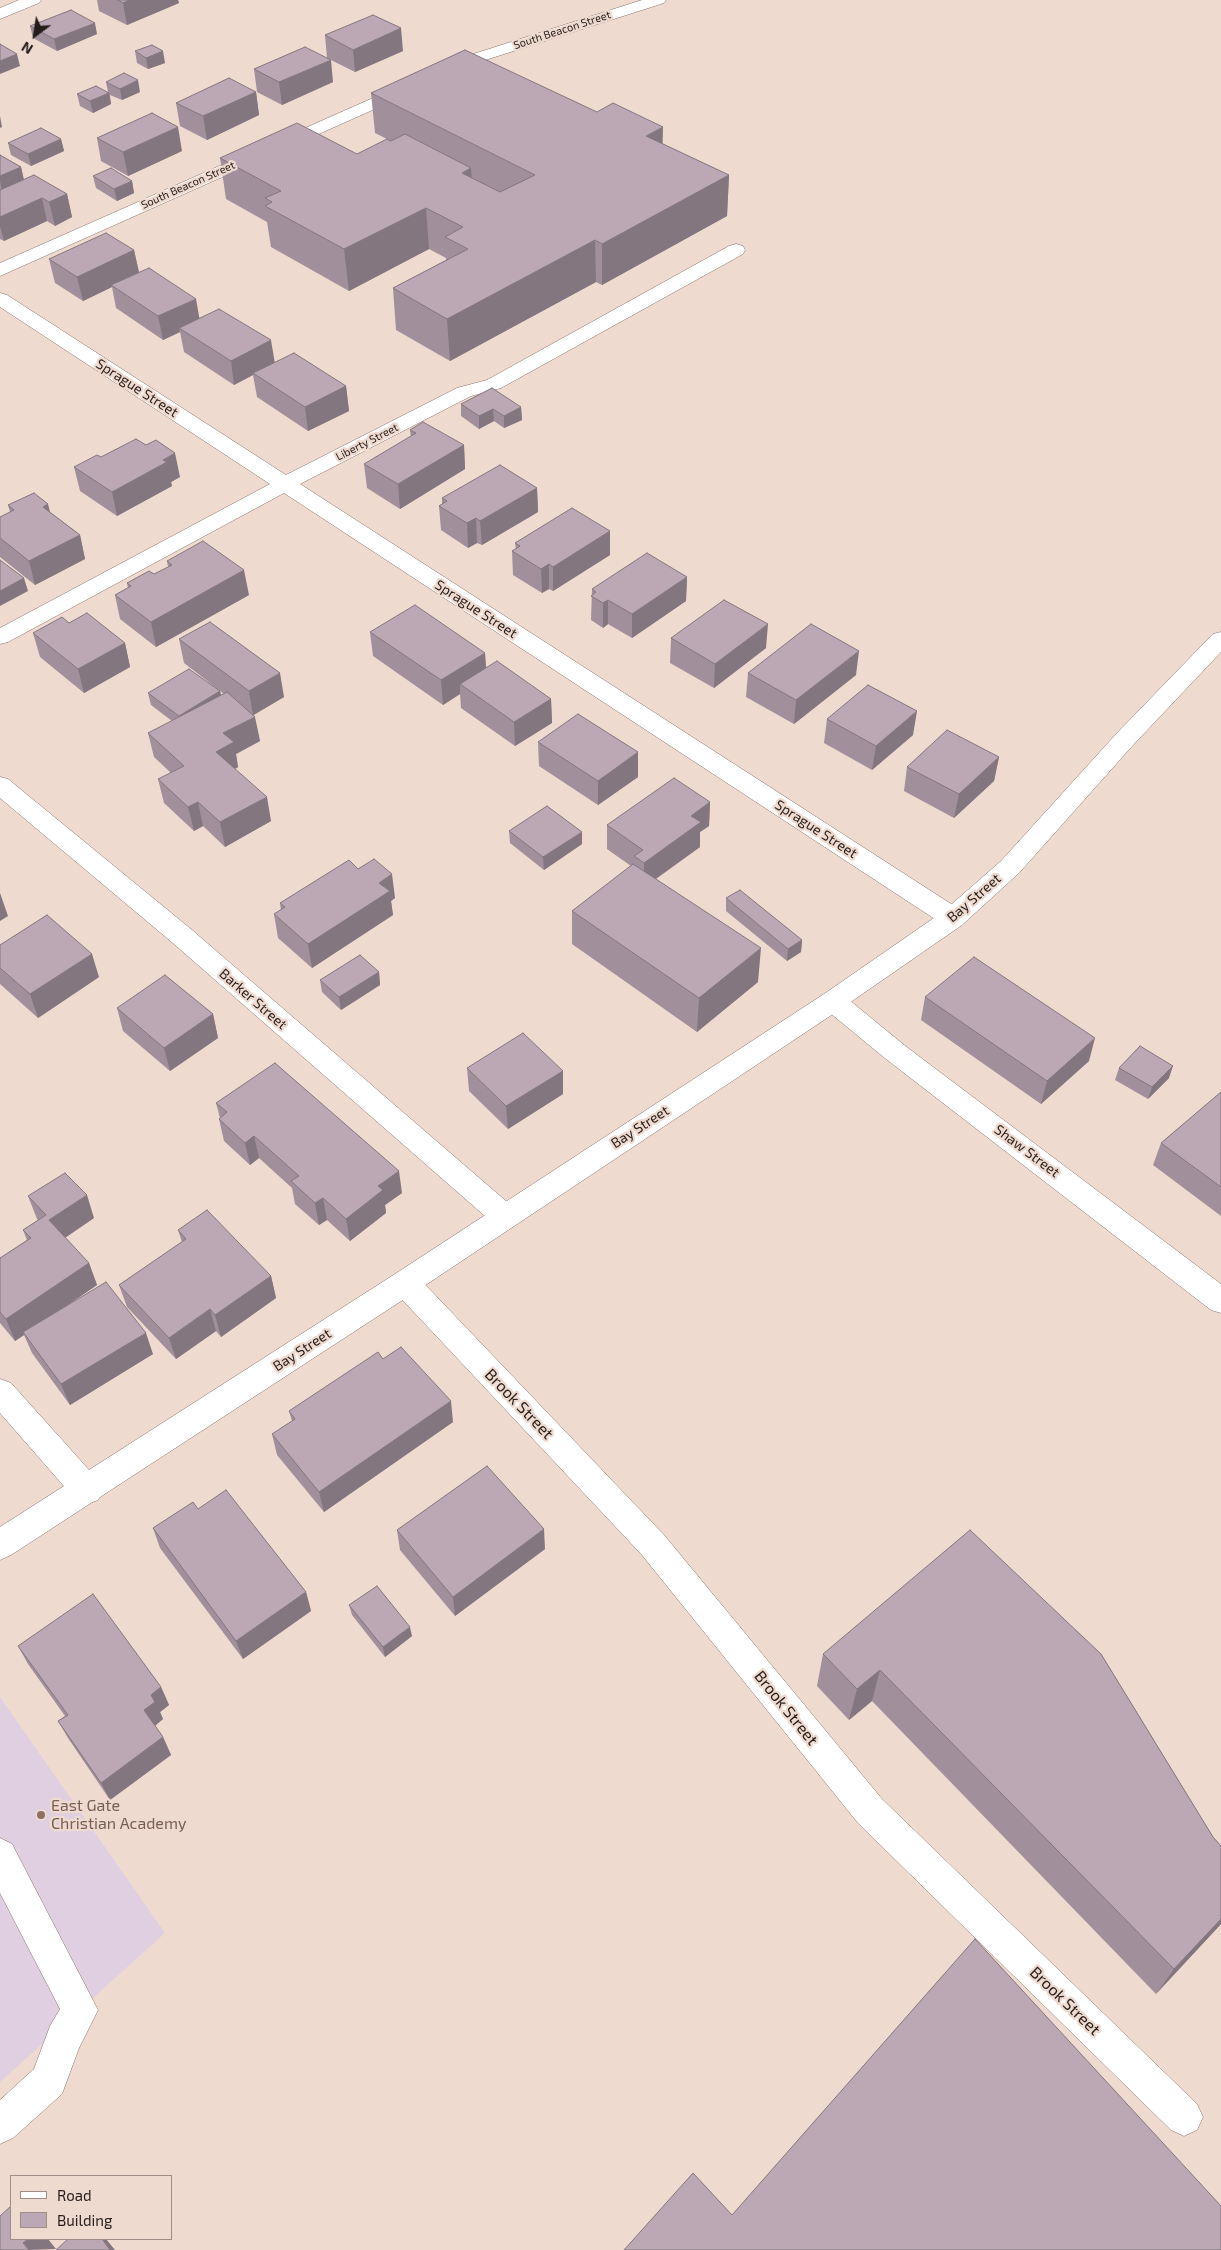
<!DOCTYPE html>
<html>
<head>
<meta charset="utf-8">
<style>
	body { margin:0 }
	#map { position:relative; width:1221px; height:2250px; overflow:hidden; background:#efdad0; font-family:"Exo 2",sans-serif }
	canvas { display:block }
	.legend { position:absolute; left:10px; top:2175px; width:162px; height:65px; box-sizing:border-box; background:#efdad0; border:1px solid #9e8e87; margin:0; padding:6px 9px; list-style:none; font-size:15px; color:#241c19 }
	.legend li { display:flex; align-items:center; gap:10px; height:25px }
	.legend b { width:25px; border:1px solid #9e8e87 }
	.north { position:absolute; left:10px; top:10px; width:50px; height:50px; -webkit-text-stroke:4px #efdad0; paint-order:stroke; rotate:211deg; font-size:14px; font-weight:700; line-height:20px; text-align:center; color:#241c19 }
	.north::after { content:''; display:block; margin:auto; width:18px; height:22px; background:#241c19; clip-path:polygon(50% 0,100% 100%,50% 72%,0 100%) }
</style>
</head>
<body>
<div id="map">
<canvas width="1221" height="2250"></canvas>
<ul class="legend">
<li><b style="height:6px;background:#fff"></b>Road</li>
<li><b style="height:14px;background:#bba8b4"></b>Building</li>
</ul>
<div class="north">N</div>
</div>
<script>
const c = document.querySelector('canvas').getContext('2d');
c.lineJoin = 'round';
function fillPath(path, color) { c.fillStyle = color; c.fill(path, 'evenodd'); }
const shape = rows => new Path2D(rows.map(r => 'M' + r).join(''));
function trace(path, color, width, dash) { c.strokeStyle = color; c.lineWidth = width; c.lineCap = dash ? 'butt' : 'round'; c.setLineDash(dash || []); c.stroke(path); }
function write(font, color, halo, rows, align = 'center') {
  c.font = font + ' "Exo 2",sans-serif'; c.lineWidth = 4.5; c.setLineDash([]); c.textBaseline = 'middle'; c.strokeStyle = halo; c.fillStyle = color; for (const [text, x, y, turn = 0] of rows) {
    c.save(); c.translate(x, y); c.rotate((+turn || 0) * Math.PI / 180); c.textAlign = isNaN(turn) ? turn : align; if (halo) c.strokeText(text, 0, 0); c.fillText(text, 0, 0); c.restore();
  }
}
fillPath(shape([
	[0,1697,165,1933,0,2082]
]), '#e0cfe0');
const lane = shape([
	[0,1838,12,1844,98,2010,79,2048,62,2094,13,2138,0,2144,0,2100,34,2069,50,2026,60,2009,0,1893,0,1838]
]);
const street = shape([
	[19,0,41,0,39,3,0,19,0,8,19,0],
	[642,0,666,0,664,3,476,63,452,75,446,76,440,75,438,71,440,67,464,57,642,0],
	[407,83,413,84,415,88,413,92,0,276,0,263,407,83],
	[736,244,743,246,745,250,743,254,501,388,471,396,300,484,962,911,966,918,962,925,953,927,944,925,284,493,8,642,0,644,0,628,270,484,0,307,0,293,7,295,286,475,457,388,487,380,729,246,736,244],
	[0,777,8,779,192,930,514,1208,518,1216,514,1224,504,1228,494,1224,174,944,0,798,0,777],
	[833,991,842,994,904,1045,1221,1284,1221,1313,1211,1310,886,1059,824,1008,820,1001,824,994,833,991],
	[405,1271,415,1274,664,1535,882,1799,1197,2104,1203,2117,1197,2130,1184,2136,1171,2130,858,1823,642,1555,395,1292,390,1283,395,1274,405,1271],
	[0,1379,11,1383,98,1480,103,1490,98,1500,87,1504,76,1500,0,1413,0,1379]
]);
const secondary = shape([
	[1221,632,1221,652,1134,744,1019,873,962,925,842,1008,415,1292,11,1555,0,1560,0,1527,395,1274,824,994,944,911,1001,861,1118,732,1213,634,1221,632]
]);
trace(lane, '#87746b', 1);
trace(street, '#87746b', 1);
trace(secondary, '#87746b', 1);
fillPath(lane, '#fff');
fillPath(street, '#fff');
fillPath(secondary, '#fff');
fillPath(shape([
	[97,0,178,0,179,3,127,25,99,11],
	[30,26,97,34,57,51,33,38],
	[325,35,403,51,355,72,327,58],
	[135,51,165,63,148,69,137,63],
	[254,69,333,82,282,105,257,92],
	[106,82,140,92,122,100,110,95,111,104,93,113,80,106,77,94,108,92],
	[256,92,259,115,207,140,180,126,176,103],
	[371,93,663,144,729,175,727,216,602,285,596,282,450,361,396,330,393,288,446,260,446,258,429,249,349,291,271,247,267,222,226,199,220,158,357,154,387,139,375,133],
	[97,138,182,151,128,176,101,161],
	[61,139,64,151,31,166,11,155,8,143],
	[0,155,21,167,24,180,67,194,72,217,55,226,47,221,4,241,0,239],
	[93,176,132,181,134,193,117,201,96,188],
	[134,250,139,272,199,318,274,363,346,386,349,411,308,431,257,397,253,375,234,385,184,352,180,332,163,340,116,308,112,287,83,301,55,283,49,259],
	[461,404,521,407,522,420,504,428,494,421,479,429,461,416],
	[410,430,464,445,465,469,400,509,367,488,364,464,411,437],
	[74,467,180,477,171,482,172,486,117,516,80,491],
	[537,488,538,512,482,545,477,543,468,548,441,530,439,506,442,504,442,498],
	[8,505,50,512,80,535,85,559,35,585,0,557,0,517,10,512],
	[610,531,610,555,553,591,549,589,542,593,513,575,512,551,516,549,515,543],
	[167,561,249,595,156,647,120,619,115,595,128,588,127,583,154,574,168,567],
	[687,577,686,601,632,638,608,624,603,628,591,620,592,589],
	[69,623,125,643,130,667,84,693,40,657,33,633],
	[370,632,486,668,551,699,552,723,515,746,461,708,460,694,443,705,373,656],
	[671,638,766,648,714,688,670,663],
	[179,639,284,697,254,715,260,741,236,754,238,767,235,769,271,821,225,847,203,826,194,831,164,803,158,779,171,773,154,757,148,733,172,721,151,705,148,693,220,691,221,695,224,694,184,663],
	[748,673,856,675,794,724,746,697],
	[827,719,913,735,872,770,824,743],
	[538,742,638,777,598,805,539,766],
	[999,757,994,781,954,818,904,791,907,767],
	[710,802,709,826,700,832,700,847,656,879,758,982,697,1032,572,944,572,911,631,866,607,849,607,825],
	[509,831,582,844,544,870,510,843],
	[358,869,395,898,391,901,393,915,312,968,278,938,274,914,281,910,280,903],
	[726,898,802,940,801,952,787,961,726,911],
	[0,945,99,977,38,1018,0,984],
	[379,972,380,985,341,1010,322,992,320,980],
	[925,997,1089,1061,1041,1104,921,1020],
	[117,1008,213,1014,218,1038,170,1071,123,1031],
	[467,1068,563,1071,563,1094,508,1129,469,1091],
	[1119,1068,1169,1078,1148,1099,1115,1080],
	[1221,1092,1221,1216,1153,1165,1161,1143],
	[216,1103,402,1193,385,1205,386,1213,350,1241,327,1220,319,1225,295,1204,292,1188,259,1158,250,1165,224,1141,219,1119,220,1118],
	[28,1196,94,1218,65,1238,89,1263,97,1285,69,1304,153,1354,70,1405,32,1353,24,1335,15,1341,0,1323,0,1258,27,1240,23,1230,38,1220,37,1219],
	[178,1230,271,1276,276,1298,221,1337,216,1331,176,1359,127,1307,119,1285,182,1242],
	[383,1359,453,1422,324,1512,277,1455,272,1434,292,1421,289,1411],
	[198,1509,306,1592,311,1611,243,1659,160,1548,153,1528],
	[397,1530,545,1549,455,1616,400,1550],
	[349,1605,412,1636,385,1657,352,1615],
	[18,1646,161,1687,169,1705,160,1712,163,1719,155,1726,163,1737,171,1755,110,1800,68,1738,58,1721,65,1716,28,1664],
	[823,1654,1101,1654,1213,1837,1221,1846,1221,1924,1156,1994,872,1701,849,1720,817,1686]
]), '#a1909b');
fillPath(shape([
	[129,0,178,0,179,3,127,25,123,3],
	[95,23,97,34,57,51,54,39],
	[401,28,403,51,355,72,353,50],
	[163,51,165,63,148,69,146,58],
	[17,54,20,66,0,74,0,61],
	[331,60,333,82,282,105,279,82],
	[138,80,140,92,122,100,120,89],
	[256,92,259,115,207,140,203,116],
	[109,93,111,104,93,113,90,101],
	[0,116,2,127,0,128],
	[178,127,182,151,128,176,123,152],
	[663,127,662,167,646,136],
	[61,139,64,151,31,166,28,154],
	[21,167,26,190,4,200,0,181,0,176],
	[471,168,474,209,462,173],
	[729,175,727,216,602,285,602,244],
	[132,181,134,193,117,201,114,189],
	[67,194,72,217,55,226,49,202],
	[42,198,47,221,4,241,0,226,0,217],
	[426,208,429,249,349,291,344,249],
	[595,240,596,282,450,361,447,319],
	[134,250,139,273,111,285,112,287,83,301,77,277],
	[196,299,200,322,179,328,180,332,163,340,158,316],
	[271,340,275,364,253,373,253,375,234,385,231,361],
	[346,386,349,411,308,431,305,407],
	[521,407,522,420,504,428,504,416],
	[493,409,494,421,479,429,479,416],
	[464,445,465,469,400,509,398,484],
	[175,453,180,477,171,482,172,486,117,516,112,492,163,460],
	[537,488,538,512,482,545,480,521],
	[48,504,54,528,43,507],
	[476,518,477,543,468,548,467,523],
	[610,531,610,555,553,591,553,567],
	[80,535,85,559,35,585,29,561],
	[549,564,549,589,542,593,541,569],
	[244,570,249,595,156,647,151,622],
	[687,577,686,601,632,638,632,614],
	[24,578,28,591,0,606,0,591],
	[608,600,608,624,603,628,603,603],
	[768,624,766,648,714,688,715,664],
	[125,643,130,667,84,693,78,669],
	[859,651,856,675,794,724,796,700],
	[485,653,487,677,460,684,460,694,443,705,441,680],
	[280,673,284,697,253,715,249,691],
	[220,691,223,704,182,728,179,716],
	[551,699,552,723,515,746,514,722],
	[917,711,913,735,872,770,876,746],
	[255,717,260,741,236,754,238,767,221,776,216,752,223,733],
	[638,752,638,777,598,805,598,781],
	[999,757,994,781,954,818,959,794],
	[267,797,271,821,225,847,220,822],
	[198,802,203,826,194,831,188,807],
	[710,802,709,826,700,832,700,847,644,887,644,863,691,816],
	[582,832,582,844,544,870,543,857],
	[392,874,395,898,391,901,393,915,312,968,308,944,379,883],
	[0,893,8,916,0,921],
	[802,940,801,952,787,961,788,949],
	[761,948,758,982,697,1032,699,998],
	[92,954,99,977,38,1018,30,994],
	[379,972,380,985,341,1010,339,997],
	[213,1014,218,1038,170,1071,164,1048],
	[1095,1038,1089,1061,1041,1104,1047,1081],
	[1173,1066,1169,1078,1148,1099,1152,1087],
	[563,1071,563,1094,508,1129,506,1106],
	[254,1136,259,1158,250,1165,245,1143],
	[399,1171,402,1193,385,1205,386,1213,350,1241,346,1219,378,1186],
	[87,1195,94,1218,57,1243,49,1220],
	[323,1198,327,1220,319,1225,315,1203],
	[89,1263,97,1285,25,1334,23,1332,24,1335,15,1341,6,1319],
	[271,1276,276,1298,221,1337,215,1315],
	[210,1309,216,1331,176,1359,169,1338],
	[146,1333,153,1354,70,1405,61,1384],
	[451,1401,453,1422,324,1512,319,1492],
	[544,1529,545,1549,455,1616,453,1597],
	[306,1592,311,1611,243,1659,236,1641],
	[410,1627,412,1636,385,1657,383,1647],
	[880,1670,872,1701,849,1720,857,1689],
	[161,1687,169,1705,160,1712,163,1719,152,1728,144,1710,151,1695],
	[163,1737,171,1755,110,1800,101,1783],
	[1221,1919,1221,1924,1156,1994,1174,1969],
	[28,2239,48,2239,56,2249,29,2250,23,2243],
	[102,2239,106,2239,115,2250,110,2250]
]), '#83767e');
const building = shape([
	[118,0,129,0,123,3,118,0],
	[71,10,95,23,54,39,30,26,71,10],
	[373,15,401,28,353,50,325,35,373,15],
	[0,44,17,54,0,61,0,44],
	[152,45,163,51,146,58,135,51,152,45],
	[305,47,331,60,279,82,254,69,305,47],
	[465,50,597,112,613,103,663,127,646,136,729,175,602,244,595,240,447,319,393,288,468,249,445,237,463,227,426,208,344,249,265,206,272,202,265,198,281,191,220,158,297,123,357,154,387,139,391,141,405,134,471,168,462,173,500,192,535,175,371,93,465,50],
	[124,73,138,80,120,89,106,82,124,73],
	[229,78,256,92,203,116,176,103,229,78],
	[96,86,109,93,90,101,77,94,96,86],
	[152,113,178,127,123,152,97,138,152,113],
	[41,128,61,139,28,154,8,143,41,128],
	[0,155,21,167,0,176,0,155],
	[111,168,132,181,114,189,93,176,111,168],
	[34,175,67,194,49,202,42,198,0,217,0,190,34,175],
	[106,233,134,250,77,277,49,259,106,233],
	[149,268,196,299,158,316,111,285,149,268],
	[219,309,271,340,231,361,179,328,219,309],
	[294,353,346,386,305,407,253,373,294,353],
	[492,388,521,407,504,416,493,409,479,416,461,404,492,388],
	[423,422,464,445,398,484,364,464,416,433,410,430,423,422],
	[136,439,146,445,156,440,175,453,163,460,167,462,112,492,74,467,97,455,101,457,136,439],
	[500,465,537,488,480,521,476,518,467,523,439,506,447,501,442,498,500,465],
	[34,493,48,504,43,507,80,535,29,561,0,538,0,517,14,510,8,505,34,493],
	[572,508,610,531,553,567,549,564,541,569,512,551,520,546,515,543,572,508],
	[203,541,244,570,151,622,115,595,131,586,127,583,149,571,154,574,172,565,167,561,203,541],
	[647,553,687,577,632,614,608,600,603,603,591,596,596,592,592,589,647,553],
	[0,560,24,578,0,591,0,560],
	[724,600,768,624,715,664,671,638,724,600],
	[415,605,485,653,441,680,370,632,415,605],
	[87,613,125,643,78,669,33,633,62,617,69,623,87,613],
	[210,622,280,673,249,691,179,639,210,622],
	[811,624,859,651,796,700,748,673,811,624],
	[497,661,551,699,514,722,460,684,497,661],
	[189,669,220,691,179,716,148,693,189,669],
	[868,685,917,711,876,746,827,719,868,685],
	[227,692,255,717,223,733,234,742,216,752,267,797,220,822,198,802,188,807,158,779,184,766,148,733,227,692],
	[578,714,638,752,598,781,538,742,578,714],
	[947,730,999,757,959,794,907,767,947,730],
	[674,778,710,802,691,816,701,822,644,863,634,856,643,850,607,825,674,778],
	[547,806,582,832,543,857,509,831,547,806],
	[374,859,392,874,379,883,390,891,308,944,274,914,285,907,280,903,349,860,358,869,374,859],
	[633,864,761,948,699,998,572,911,633,864],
	[740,890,802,940,788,949,726,898,740,890],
	[47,915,92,954,30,994,0,968,0,945,47,915],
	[360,955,379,972,339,997,320,980,360,955],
	[974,957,1095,1038,1047,1081,925,997,974,957],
	[165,975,213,1014,164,1048,117,1008,165,975],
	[523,1033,563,1071,506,1106,467,1068,523,1033],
	[1140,1046,1173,1066,1152,1087,1119,1068,1140,1046],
	[275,1063,399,1171,378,1186,383,1190,346,1219,323,1198,315,1203,291,1181,299,1176,254,1136,245,1143,219,1119,227,1112,216,1103,275,1063],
	[1221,1092,1221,1187,1161,1143,1221,1092],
	[65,1173,87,1195,49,1220,89,1263,6,1319,0,1312,0,1258,31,1238,23,1230,46,1215,28,1196,65,1173],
	[207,1210,271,1276,215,1315,210,1309,169,1338,119,1285,186,1239,178,1230,207,1210],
	[106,1282,146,1333,61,1384,23,1332,106,1282],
	[401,1347,451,1401,319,1492,272,1434,295,1419,289,1411,378,1352,383,1359,401,1347],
	[487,1466,544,1529,453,1597,397,1530,487,1466],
	[226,1490,306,1592,236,1641,153,1528,193,1502,198,1509,226,1490],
	[970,1530,1101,1654,1213,1837,1221,1846,1221,1919,1174,1969,880,1670,857,1689,823,1654,970,1530],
	[377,1586,410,1627,383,1647,349,1605,377,1586],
	[93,1594,161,1687,151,1695,155,1702,144,1710,163,1737,101,1783,58,1721,68,1715,18,1646,93,1594],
	[975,1939,1221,2206,1221,2250,624,2250,693,2173,732,2215,975,1939],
	[11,2206,11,2239,28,2239,23,2243,29,2250,0,2250,0,2216,11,2206],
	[68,2239,102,2239,110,2250,56,2250,68,2239]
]);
fillPath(building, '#bba8b4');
trace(building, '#83767e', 1);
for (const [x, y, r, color] of [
	[41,1815,5,"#8d6e63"]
]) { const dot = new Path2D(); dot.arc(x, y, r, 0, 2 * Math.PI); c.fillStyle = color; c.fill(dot); trace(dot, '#efdad0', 2); }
write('11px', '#241c19', '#efdad0', [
	["South Beacon Street",562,30,-18],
	["South Beacon Street",188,185,-24],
	["Liberty Street",367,442,-27]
]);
write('14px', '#241c19', '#efdad0', [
	["Sprague Street",137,388,33],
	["Sprague Street",476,609,33],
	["Sprague Street",816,829,33],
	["Bay Street",974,898,-41],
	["Barker Street",253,999,41],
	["Bay Street",640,1127,-33],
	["Shaw Street",1027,1151,37],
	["Bay Street",302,1350,-33]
]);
write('16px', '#241c19', '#efdad0', [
	["Brook Street",519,1404,46],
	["Brook Street",786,1708,51],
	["Brook Street",1065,2001,44]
]);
write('16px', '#785e54', '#efdad0', [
	["East Gate",51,1806],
	["Christian Academy",51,1824]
], 'left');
</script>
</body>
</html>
